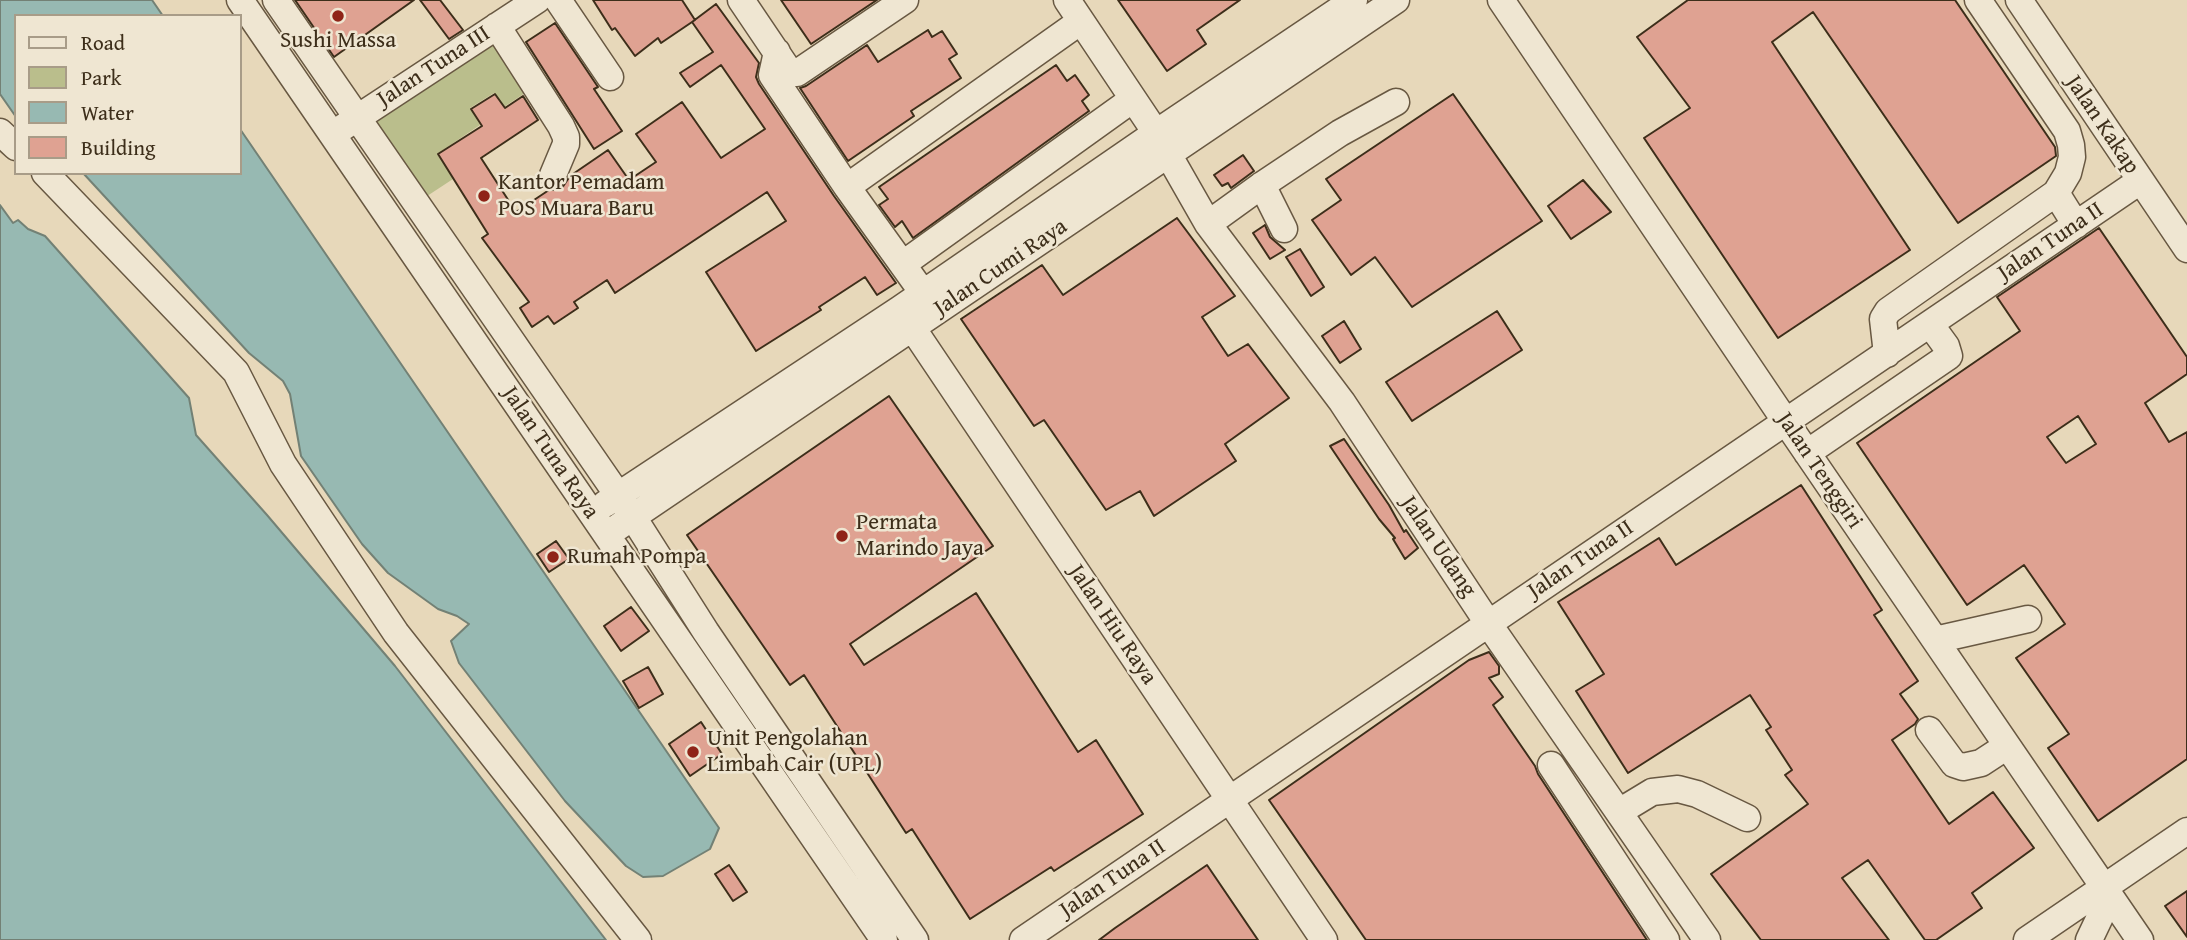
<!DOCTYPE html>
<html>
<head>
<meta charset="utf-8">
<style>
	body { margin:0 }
	#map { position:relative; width:2187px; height:940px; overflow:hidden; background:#e7d8ba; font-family:"Gentium Book Plus",serif }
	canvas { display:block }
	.legend { position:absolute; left:14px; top:14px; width:228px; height:161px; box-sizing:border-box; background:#efe6d2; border:2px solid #a89c88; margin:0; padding:9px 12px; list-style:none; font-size:21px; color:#3d2e1a }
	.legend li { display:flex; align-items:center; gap:14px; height:35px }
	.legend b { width:35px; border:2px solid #a89c88 }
</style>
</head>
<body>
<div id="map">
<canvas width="2187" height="940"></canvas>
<ul class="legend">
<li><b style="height:9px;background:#efe6d2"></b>Road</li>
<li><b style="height:19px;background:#babe8c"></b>Park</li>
<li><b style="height:19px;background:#97b9b2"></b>Water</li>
<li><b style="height:19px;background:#dfa292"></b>Building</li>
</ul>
</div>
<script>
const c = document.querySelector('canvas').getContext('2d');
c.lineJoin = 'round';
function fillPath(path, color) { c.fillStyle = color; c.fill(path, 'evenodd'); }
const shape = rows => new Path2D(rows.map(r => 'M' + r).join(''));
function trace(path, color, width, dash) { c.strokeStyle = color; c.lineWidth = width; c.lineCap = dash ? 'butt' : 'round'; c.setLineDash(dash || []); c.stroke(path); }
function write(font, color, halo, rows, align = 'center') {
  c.font = font + ' "Gentium Book Plus",serif'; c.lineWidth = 5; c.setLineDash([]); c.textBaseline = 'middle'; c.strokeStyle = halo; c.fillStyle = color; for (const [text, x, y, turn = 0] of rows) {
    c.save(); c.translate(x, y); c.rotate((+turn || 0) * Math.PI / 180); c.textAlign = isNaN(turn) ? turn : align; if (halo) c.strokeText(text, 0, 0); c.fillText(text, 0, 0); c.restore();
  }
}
fillPath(shape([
	[492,38,528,91,504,107,494,93,470,108,480,125,437,154,453,179,418,202,365,122]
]), '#babe8c');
const water = shape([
	[0,0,152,0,163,16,16,16,16,117,0,94,0,0],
	[240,129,719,828,710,849,663,876,643,877,626,866,565,801,459,663,451,641,469,624,457,616,438,609,388,573,362,544,301,456,290,394,283,381,249,353,83,173,240,173,240,129],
	[0,205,13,223,18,220,28,229,45,236,189,398,196,435,267,515,395,666,606,940,0,940,0,205]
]);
fillPath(water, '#97b9b2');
trace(water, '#738175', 2);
const building = shape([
	[295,0,414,0,334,57,295,0],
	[420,0,440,0,463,30,449,39,420,0],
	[593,0,682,0,695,20,661,43,658,38,635,56,615,28,612,30,593,0],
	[781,0,877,0,811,44,781,0],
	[1118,0,1240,0,1197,30,1206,44,1167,71,1118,0],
	[1688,0,1955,0,2055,147,2056,156,1958,223,1813,12,1772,42,1910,250,1778,338,1644,138,1690,108,1637,37,1688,0],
	[716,4,759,63,756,77,759,84,834,196,896,283,877,295,865,277,819,307,821,310,756,351,706,272,786,221,767,192,615,293,607,280,574,302,578,308,554,324,548,316,532,327,520,308,529,302,482,238,488,234,438,154,482,126,471,109,495,94,505,108,523,96,538,120,481,158,516,212,549,190,556,190,562,188,570,176,608,150,629,180,656,162,636,134,682,102,721,158,765,129,721,65,690,87,680,73,713,52,692,22,716,4],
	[555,23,598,87,594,89,622,131,594,149,526,42,555,23],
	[928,30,932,37,942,31,957,54,949,59,961,78,911,111,914,116,848,161,800,88,806,86,867,45,878,62,928,30],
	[1056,65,1067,81,1075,75,1089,95,1082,101,1089,111,913,238,902,221,895,227,879,205,888,199,879,187,1056,65],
	[1453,94,1542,221,1412,307,1375,257,1351,275,1312,220,1341,200,1326,179,1453,94],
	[1243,155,1254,171,1231,188,1228,183,1222,186,1214,175,1243,155],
	[1583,180,1611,212,1571,239,1548,206,1583,180],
	[1177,218,1235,296,1202,317,1228,356,1248,344,1289,398,1225,444,1236,461,1154,516,1140,491,1106,510,1044,420,1034,426,961,319,1042,265,1063,295,1177,218],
	[1265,225,1270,237,1285,250,1270,259,1253,233,1265,225],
	[2099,228,2187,357,2187,374,2145,403,2169,442,2187,432,2187,759,2098,821,2048,748,2069,734,2016,658,2065,624,2024,565,1967,605,1857,443,2020,331,1997,297,2099,228],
	[2078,416,2096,444,2066,463,2047,437,2078,416],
	[1300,249,1324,287,1311,296,1286,257,1300,249],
	[1497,311,1522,350,1412,421,1386,382,1497,311],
	[1344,321,1361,349,1340,363,1322,336,1344,321],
	[889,396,993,546,850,644,864,665,976,593,1078,752,1096,740,1143,814,1054,871,1051,867,970,919,912,829,906,833,804,675,790,685,687,535,889,396],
	[1344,439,1389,505,1404,532,1406,530,1418,548,1405,559,1393,539,1395,538,1379,519,1330,446,1344,439],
	[1801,485,1882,610,1874,615,1918,681,1900,694,1918,719,1915,724,1892,740,1949,824,1993,792,2034,848,1972,893,1982,908,1936,940,1925,940,1868,860,1842,878,1889,940,1761,940,1711,874,1808,804,1785,775,1792,770,1766,730,1771,727,1750,695,1628,773,1576,691,1604,674,1558,602,1659,538,1676,565,1801,485],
	[556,541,569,559,549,572,537,554,556,541],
	[631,607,649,631,621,651,604,626,631,607],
	[1489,652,1499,666,1499,674,1489,678,1503,697,1493,705,1535,766,1538,774,1647,940,1366,940,1269,800,1469,660,1489,652],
	[648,667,663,694,639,708,623,681,648,667],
	[701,722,722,754,690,776,669,744,701,722],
	[729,865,747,892,733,901,715,874,729,865],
	[1207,865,1258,940,1099,940,1115,928,1207,865],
	[2187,891,2187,937,2165,906,2187,891]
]);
fillPath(building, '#dfa292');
trace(building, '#3d2e1a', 2);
const minor = shape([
	[240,0,884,940],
	[276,0,633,517,706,632,915,940],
	[558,0,610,77],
	[741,0,789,71,792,73,797,73,905,0],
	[1067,0,1156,133,1208,224,1342,402,1488,623,1707,940],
	[1501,0,1786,422,2140,940],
	[1978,0,2067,131,2071,145,2072,157,2068,173,2056,193],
	[2019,0,2187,249],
	[497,26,561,126,566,137,566,144,553,175],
	[777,52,772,75,847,187,923,293],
	[342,128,537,0],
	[0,132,16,147],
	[45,173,236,372,283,464,396,633,638,940],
	[1262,185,1284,229],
	[847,187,1081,21],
	[1208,224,1262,185,1340,133,1396,102],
	[903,264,1133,99],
	[903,314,1324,940],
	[1887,354,1883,319,1888,311,2056,193,2076,225],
	[1807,453,1949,356,1946,346,1930,324],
	[605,504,900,309,1156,133,1354,0],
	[618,527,1396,0],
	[1935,640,2028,619],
	[1929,730,1954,764,1963,767,1981,763,2007,746],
	[1551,765,1666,940],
	[1619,812,1652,792,1678,789,1697,794,1747,818],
	[1023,940,2140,181],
	[2027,940,2187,831],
	[2089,940,2110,896]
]);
trace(minor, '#685842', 29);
trace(minor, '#efe6d2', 26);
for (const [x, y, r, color] of [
	[338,16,7,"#8f2418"],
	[484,196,7,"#8f2418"],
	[842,536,7,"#8f2418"],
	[553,557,7,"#8f2418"],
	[693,752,7,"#8f2418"]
]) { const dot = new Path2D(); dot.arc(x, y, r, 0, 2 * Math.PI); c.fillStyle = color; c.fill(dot); trace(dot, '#efe6d2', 2.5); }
write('23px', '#3d2e1a', '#efe6d2', [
	["Sushi Massa",338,41,"center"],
	["Kantor Pemadam",498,183],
	["POS Muara Baru",498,209],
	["Permata",856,523],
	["Marindo Jaya",856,549],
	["Rumah Pompa",567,557],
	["Unit Pengolahan",707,739],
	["Limbah Cair (UPL)",707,765]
], 'left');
write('23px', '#3d2e1a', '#efe6d2', [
	["Jalan Tuna III",434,67,-33],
	["Jalan Kakap",2102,125,56],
	["Jalan Tuna II",2051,242,-34],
	["Jalan Cumi Raya",1001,268,-34],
	["Jalan Tuna Raya",550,453,56],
	["Jalan Tenggiri",1819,471,56],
	["Jalan Udang",1438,547,56],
	["Jalan Tuna II",1581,560,-34],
	["Jalan Hiu Raya",1112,625,56],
	["Jalan Tuna II",1113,879,-34]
]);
</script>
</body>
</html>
